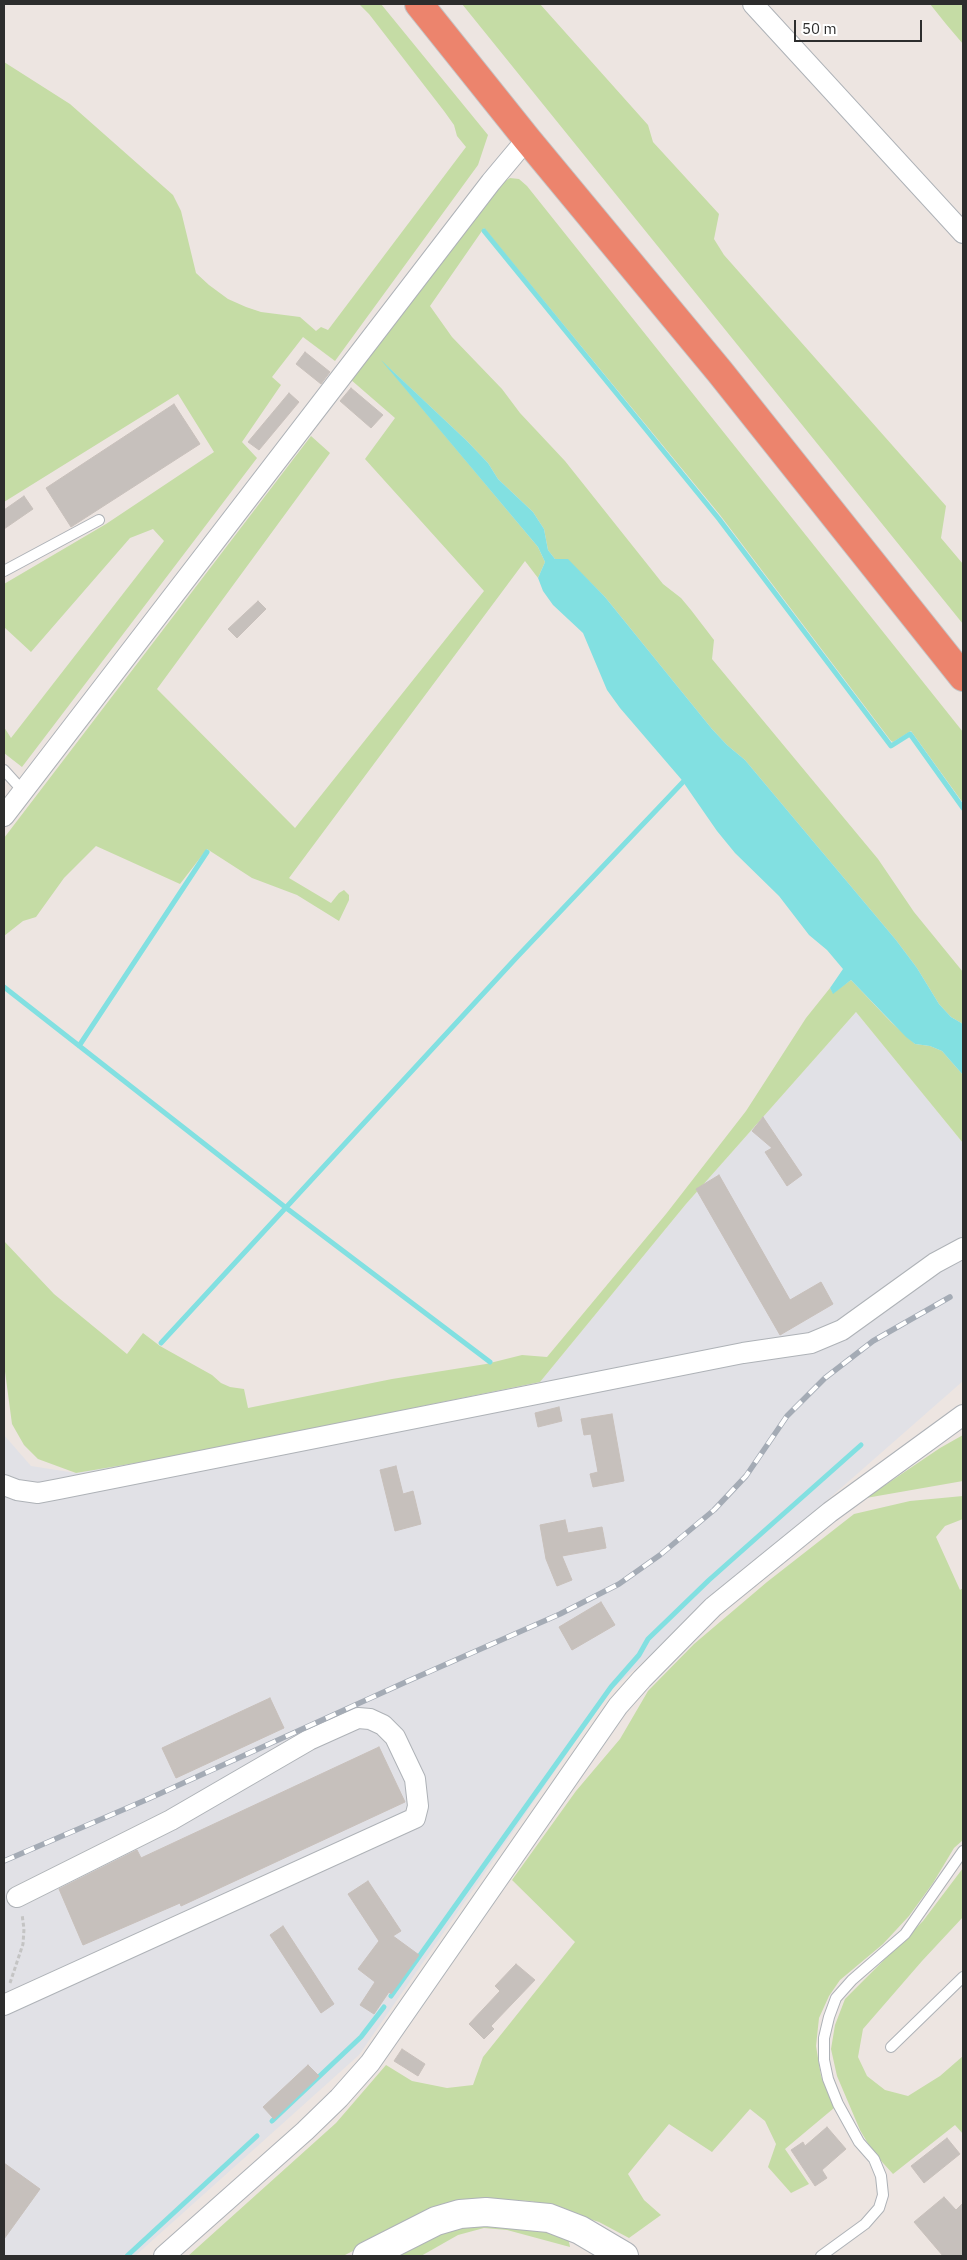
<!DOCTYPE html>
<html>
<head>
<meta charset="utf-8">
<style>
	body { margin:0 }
	#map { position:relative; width:967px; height:2260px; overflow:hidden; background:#ede5e1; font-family:"IBM Plex Sans",sans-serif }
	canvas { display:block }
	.frame { position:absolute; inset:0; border:5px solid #2d2d2d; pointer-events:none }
	.scale { position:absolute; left:794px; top:20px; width:128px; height:22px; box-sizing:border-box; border:2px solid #2d2d2d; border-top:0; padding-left:6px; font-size:15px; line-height:18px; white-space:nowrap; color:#2d2d2d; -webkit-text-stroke:4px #fff; paint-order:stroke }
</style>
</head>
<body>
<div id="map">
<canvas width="967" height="2260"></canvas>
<div class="frame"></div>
<div class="scale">50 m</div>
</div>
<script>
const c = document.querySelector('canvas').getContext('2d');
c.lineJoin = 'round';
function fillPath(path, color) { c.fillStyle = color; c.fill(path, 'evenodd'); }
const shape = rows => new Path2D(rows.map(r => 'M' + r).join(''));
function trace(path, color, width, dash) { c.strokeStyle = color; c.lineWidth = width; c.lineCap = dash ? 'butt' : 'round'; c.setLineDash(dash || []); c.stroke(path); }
fillPath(shape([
	[856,1012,963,1143,963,1381,611,1690,359,2055,135,2256,4,2256,4,1435,31,1466,76,1473,540,1382,686,1204]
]), '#e1e1e6');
fillPath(shape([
	[359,4,381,4,488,135,478,165,335,361,303,337,272,377,281,385,242,442,257,458,22,767,4,753,4,727,11,738,164,541,153,529,130,538,31,652,4,627,4,584,106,524,214,452,178,394,4,502,4,62,70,104,173,195,181,211,196,273,209,285,228,299,246,307,261,312,300,317,316,331,321,327,328,330,466,147,457,136,454,125,444,111,369,14],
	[462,4,540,4,648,125,653,142,719,214,714,239,724,255,946,506,941,538,963,564,963,624],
	[930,4,963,4,963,44,946,24],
	[510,178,519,179,527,186,963,732,963,803,911,731,893,742,891,741,720,515,484,228,430,306,452,337,502,389,520,413,565,461,663,584,681,598,691,610,714,640,712,659,878,859,914,912,963,972,963,1024,951,1017,939,1004,917,968,896,940,745,760,727,745,712,729,605,597,568,560,555,559,548,550,544,529,533,512,498,479,488,463,467,441,385,364,538,547,545,562,538,578,525,561,289,878,331,903,339,893,344,890,349,895,349,900,339,921,297,895,252,878,207,849,180,884,96,846,64,878,36,917,23,921,4,936,4,838,311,436,330,453,157,689,295,828,484,591,365,459,395,418,350,379,502,183],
	[851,980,891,1022,915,1044,930,1046,942,1051,963,1075,963,1143,856,1012,686,1204,540,1382,183,1455,76,1473,38,1459,24,1445,12,1424,4,1364,4,1241,54,1294,127,1354,143,1333,160,1346,212,1375,221,1383,230,1387,244,1389,248,1408,392,1379,486,1364,522,1355,547,1357,666,1214,746,1111,806,1018,830,988,833,993],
	[963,1435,963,1481,866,1498,940,1448],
	[963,1496,963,1519,945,1526,936,1537,960,1590,963,1588,963,1840,954,1848,933,1883,909,1916,883,1944,840,1980,829,1996,819,2018,816,2046,821,2076,834,2108,785,2149,809,2184,791,2193,768,2167,776,2144,765,2121,750,2109,712,2152,669,2124,628,2174,644,2200,661,2215,629,2238,599,2222,558,2209,531,2201,503,2200,426,2214,343,2256,188,2256,336,2123,386,2065,412,2081,447,2088,473,2085,483,2057,575,1942,512,1880,576,1791,620,1739,648,1691,694,1644,767,1582,854,1514,910,1501],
	[963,1868,963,1917,922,1961,863,2029,858,2057,867,2076,885,2090,908,2096,940,2076,963,2056,963,2134,955,2125,893,2174,873,2152,860,2130,837,2076,831,2049,835,2025,845,1999,923,1921],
	[503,2220,568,2237,570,2247,507,2230,484,2228,458,2235,421,2256,392,2256,450,2226]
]), '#c5dca5');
fillPath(shape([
	[381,360,467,441,488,463,498,479,533,512,544,529,548,550,555,559,568,559,605,597,712,729,727,745,745,760,896,940,917,968,939,1004,951,1017,963,1024,963,1075,942,1051,930,1046,915,1044,906,1037,851,980,833,994,830,988,843,969,827,950,809,935,779,896,735,853,717,831,681,779,620,708,607,690,583,633,553,605,543,591,538,578,545,562,538,547]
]), '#82e0e1');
trace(shape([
	[484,231,719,519,891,746,910,734,963,808],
	[4,987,285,1207,490,1362],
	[79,1046,207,852],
	[161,1343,517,957,683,782],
	[391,1996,611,1687,639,1655,648,1639,709,1580,861,1445],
	[272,2121,361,2037,384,2007],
	[127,2256,257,2136]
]), '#82e0e1', 5);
const building = shape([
	[305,352,330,372,321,384,296,364,305,352],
	[351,388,383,415,371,428,340,401,351,388],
	[289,393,299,402,259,450,248,442,289,393],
	[174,404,200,444,71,527,46,488,174,404],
	[24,496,33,509,4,529,4,510,24,496],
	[258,601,266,609,237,638,228,629,258,601],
	[763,1117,802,1175,787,1186,765,1152,772,1148,752,1131,763,1117],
	[719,1175,790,1300,821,1282,833,1304,780,1335,696,1189,719,1175],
	[559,1407,562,1421,538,1427,535,1413,559,1407],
	[612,1414,624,1481,593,1487,590,1474,598,1472,591,1434,584,1435,581,1419,612,1414],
	[396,1466,403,1494,413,1491,421,1524,395,1531,380,1470,396,1466],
	[565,1520,568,1533,602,1527,606,1548,562,1556,572,1580,557,1586,546,1559,540,1525,565,1520],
	[601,1602,615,1625,572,1650,559,1627,601,1602],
	[270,1698,284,1728,176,1778,162,1748,270,1698],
	[379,1747,405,1802,181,1906,180,1903,83,1945,59,1889,137,1850,141,1858,379,1747],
	[368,1881,401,1931,393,1936,419,1955,391,1994,389,1992,374,2014,360,2005,375,1982,358,1969,379,1941,348,1894,368,1881],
	[283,1926,334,2004,321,2013,270,1935,283,1926],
	[516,1964,535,1980,491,2026,494,2029,484,2039,469,2024,500,1991,495,1986,516,1964],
	[402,2049,425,2064,418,2076,394,2061,402,2049],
	[308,2065,319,2076,274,2119,263,2107,308,2065],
	[827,2127,846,2149,822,2170,827,2178,815,2186,791,2150,803,2142,805,2146,827,2127],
	[947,2138,960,2154,924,2183,911,2166,947,2138],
	[4,2163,40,2189,4,2239,4,2163],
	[944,2197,956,2210,963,2203,963,2256,943,2256,914,2222,944,2197]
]);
fillPath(building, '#c6c0bc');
trace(building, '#c8c0bb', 1);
const lane = shape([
	[4,571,99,520],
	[4,770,23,791],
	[891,2047,963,1977],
	[821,2256,865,2224,879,2208,883,2195,881,2176,874,2159,859,2142,838,2104,828,2079,824,2060,824,2038,829,2017,836,1998,852,1980,905,1934,963,1851]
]);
const street = shape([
	[753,4,963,233],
	[4,816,491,182,527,139],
	[4,1485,17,1490,38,1493,59,1489,743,1353,811,1343,842,1330,935,1263,963,1248],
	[4,2005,415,1818,418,1806,415,1779,395,1737,383,1725,370,1719,358,1718,309,1740,171,1820,17,1897],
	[164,2256,305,2131,339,2098,370,2063,618,1706,642,1679,713,1607,830,1512,963,1415]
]);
const secondary = shape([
	[367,2256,436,2221,460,2214,486,2212,549,2218,580,2230,624,2256]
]);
const highway = shape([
	[419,4,527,139,720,372,963,677]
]);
trace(lane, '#aeb2b7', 12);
trace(street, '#aeb2b7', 22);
trace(secondary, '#aeb2b7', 30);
trace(highway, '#c4c4c4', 30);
trace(shape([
	[10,1983,23,1944,24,1929,22,1914]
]), '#c4c4c4', 3, [4, 2.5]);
trace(lane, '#fff', 10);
trace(street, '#fff', 20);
trace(secondary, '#fff', 28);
trace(highway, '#ec846d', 28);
const rail = shape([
	[4,1861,148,1799,408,1681,560,1614,619,1584,660,1555,714,1510,746,1476,787,1416,825,1378,873,1341,950,1297]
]);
trace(rail, '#a4abb5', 5.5);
trace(rail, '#fff', 4, [11]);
</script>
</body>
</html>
